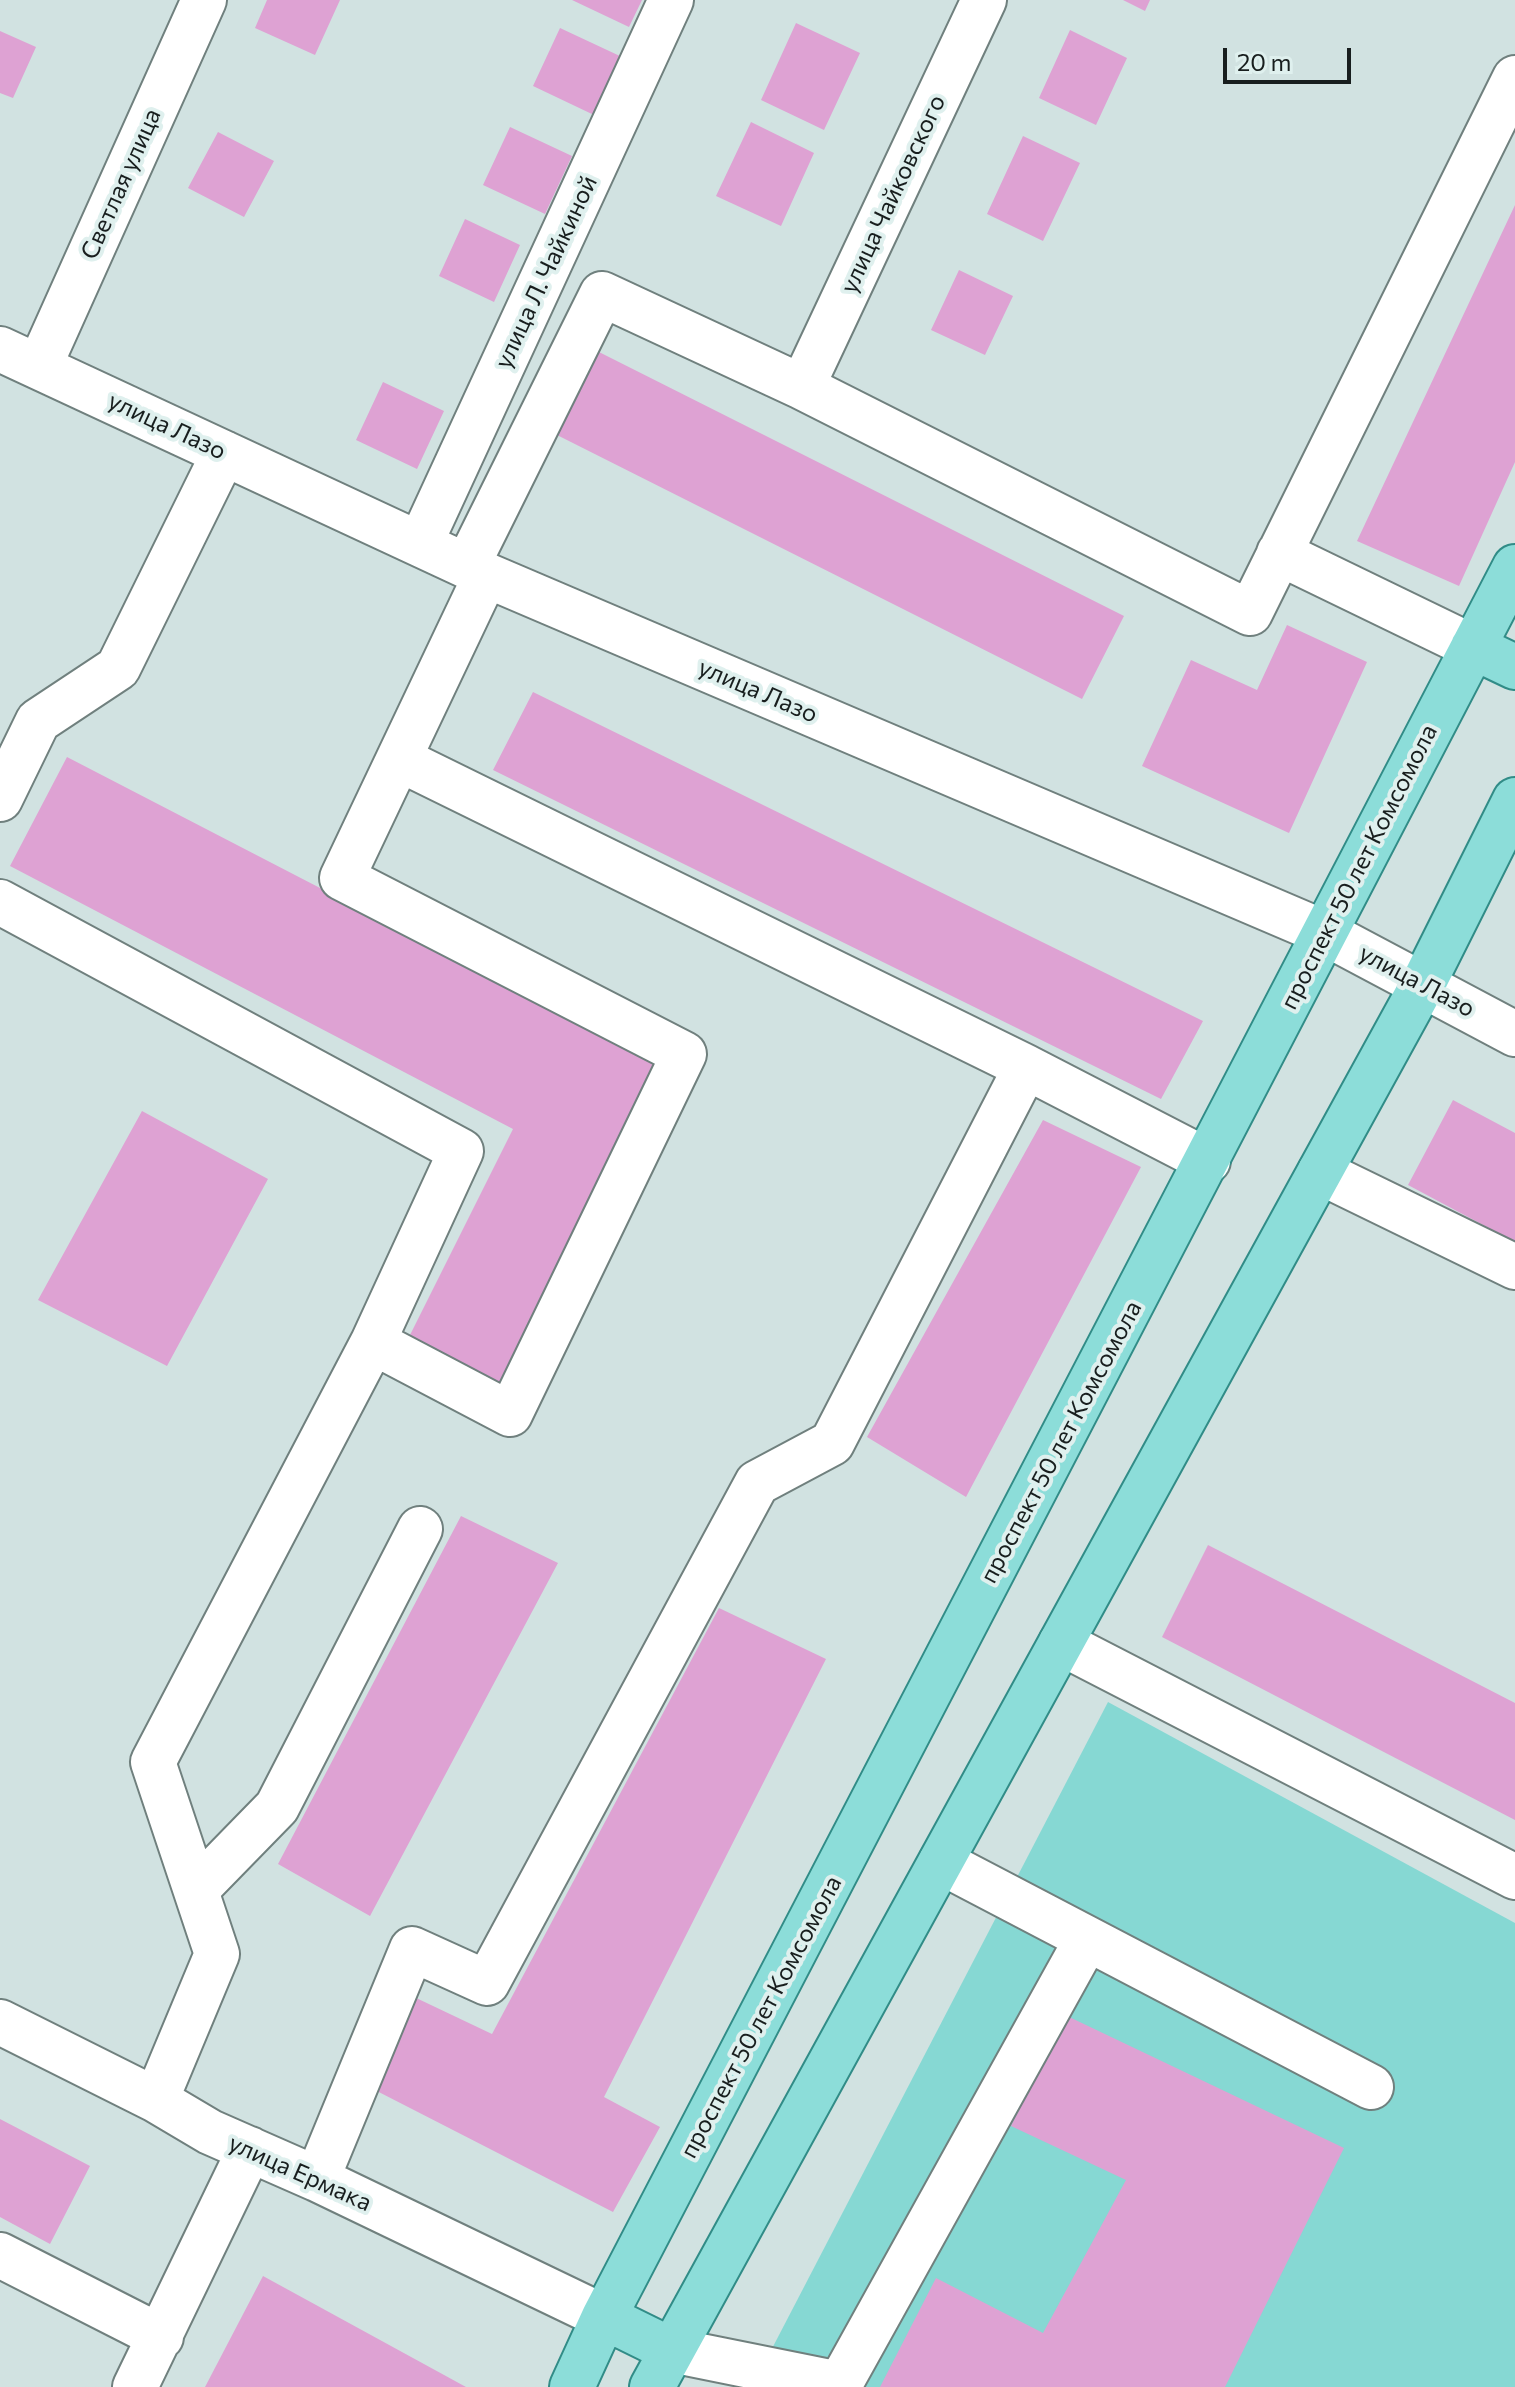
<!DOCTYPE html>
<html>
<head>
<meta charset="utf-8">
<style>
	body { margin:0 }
	#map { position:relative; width:1515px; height:2387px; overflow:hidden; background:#d1e2e1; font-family:Commissioner,sans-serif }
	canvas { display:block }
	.scale { position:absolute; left:1223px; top:48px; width:128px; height:36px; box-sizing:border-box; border:4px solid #181e1e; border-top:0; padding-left:10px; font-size:24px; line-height:28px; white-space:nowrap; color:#181e1e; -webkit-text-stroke:6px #dff0ee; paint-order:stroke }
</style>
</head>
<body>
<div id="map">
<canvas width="1515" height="2387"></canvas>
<div class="scale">20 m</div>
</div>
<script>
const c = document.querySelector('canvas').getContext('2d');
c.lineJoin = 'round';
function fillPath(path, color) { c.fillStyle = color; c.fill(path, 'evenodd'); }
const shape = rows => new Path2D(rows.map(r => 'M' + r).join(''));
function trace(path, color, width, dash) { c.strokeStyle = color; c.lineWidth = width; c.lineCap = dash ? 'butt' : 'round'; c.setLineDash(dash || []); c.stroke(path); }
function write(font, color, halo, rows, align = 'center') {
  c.font = font + ' Commissioner,sans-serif'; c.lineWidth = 8; c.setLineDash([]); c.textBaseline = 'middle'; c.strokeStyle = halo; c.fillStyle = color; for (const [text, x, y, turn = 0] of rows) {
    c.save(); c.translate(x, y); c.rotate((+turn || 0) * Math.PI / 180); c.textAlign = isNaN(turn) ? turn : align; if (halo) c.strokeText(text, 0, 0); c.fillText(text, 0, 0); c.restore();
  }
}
fillPath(shape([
	[1108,1702,1515,1923,1515,2387,752,2387]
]), '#86d8d3');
fillPath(shape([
	[267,0,340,0,315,55,255,28],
	[572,0,642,0,629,27],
	[1123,0,1150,0,1145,11],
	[796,23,860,53,824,130,761,100],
	[560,28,622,57,594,115,533,86],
	[1070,30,1127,58,1096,125,1039,98],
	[0,31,36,47,13,98,0,93],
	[751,122,814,153,781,226,716,196],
	[510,127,572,156,545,214,483,185],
	[218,132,274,161,244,217,188,188],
	[1023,136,1080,163,1043,241,987,214],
	[1515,205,1515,462,1459,586,1357,541],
	[465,219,520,245,494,302,439,276],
	[959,270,1013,296,985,355,931,330],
	[595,350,1124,616,1082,699,553,433],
	[383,382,444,411,417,469,356,440],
	[1287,625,1367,662,1289,833,1142,766,1191,660,1257,690],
	[533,692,1203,1021,1161,1099,493,770],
	[67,757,662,1065,505,1389,408,1339,513,1129,10,866],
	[1453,1100,1515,1133,1515,1242,1408,1185],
	[142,1111,268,1179,167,1366,38,1300],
	[1043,1120,1141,1167,966,1497,867,1437],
	[461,1516,558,1563,370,1916,278,1864],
	[1208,1545,1515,1703,1515,1820,1162,1637],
	[719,1608,826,1659,604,2097,660,2127,613,2212,369,2087,412,1996,492,2034],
	[1065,2015,1344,2148,1225,2387,880,2387,936,2278,1043,2333,1126,2180,1011,2126],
	[0,2119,90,2166,50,2244,0,2217],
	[263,2276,466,2387,205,2387]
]), '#dea2d3');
const minor = shape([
	[0,349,486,575,1325,933,1515,1034],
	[39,367,204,0],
	[802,387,984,0],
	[420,544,671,0],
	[1279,553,1473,647],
	[467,566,602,294,802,387,1250,613,1515,78],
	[0,799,38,721,118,668,224,453],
	[0,902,461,1151,373,1342,510,1414,684,1054,342,878,486,575],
	[1026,1067,1208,1161],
	[1320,1172,1515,1267],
	[1061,1643,1515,1877],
	[941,1862,1371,2087],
	[196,1890,277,1807,420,1529],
	[0,2022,156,2100,210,2132,317,2179,604,2317],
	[156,2100,217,1954,153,1762,373,1342],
	[317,2179,412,1949,487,1983,757,1483,832,1443,1026,1067,399,759],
	[0,2255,161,2337],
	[671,2350,840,2384,1087,1939],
	[135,2387,250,2149]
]);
const major = shape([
	[1473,647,1515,667],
	[604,2317,671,2350],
	[572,2387,604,2317,1515,567],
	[652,2387,1423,984,1515,800]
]);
trace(minor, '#70807e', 48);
trace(major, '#318c87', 48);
trace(minor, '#fff', 44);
trace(major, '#8cddd9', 44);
write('24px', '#181e1e', '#dff0ee', [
	["Светлая улица",121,184,-66],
	["улица Чайковского",893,194,-65],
	["улица Л. Чайкиной",546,272,-65],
	["улица Лазо",167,426,25],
	["улица Лазо",758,691,23],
	["проспект 50 лет Комсомола",1359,867,-63],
	["улица Лазо",1417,981,28],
	["проспект 50 лет Комсомола",1061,1442,-62],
	["проспект 50 лет Комсомола",761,2017,-62],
	["улица Ермака",300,2173,24]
]);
</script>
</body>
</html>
